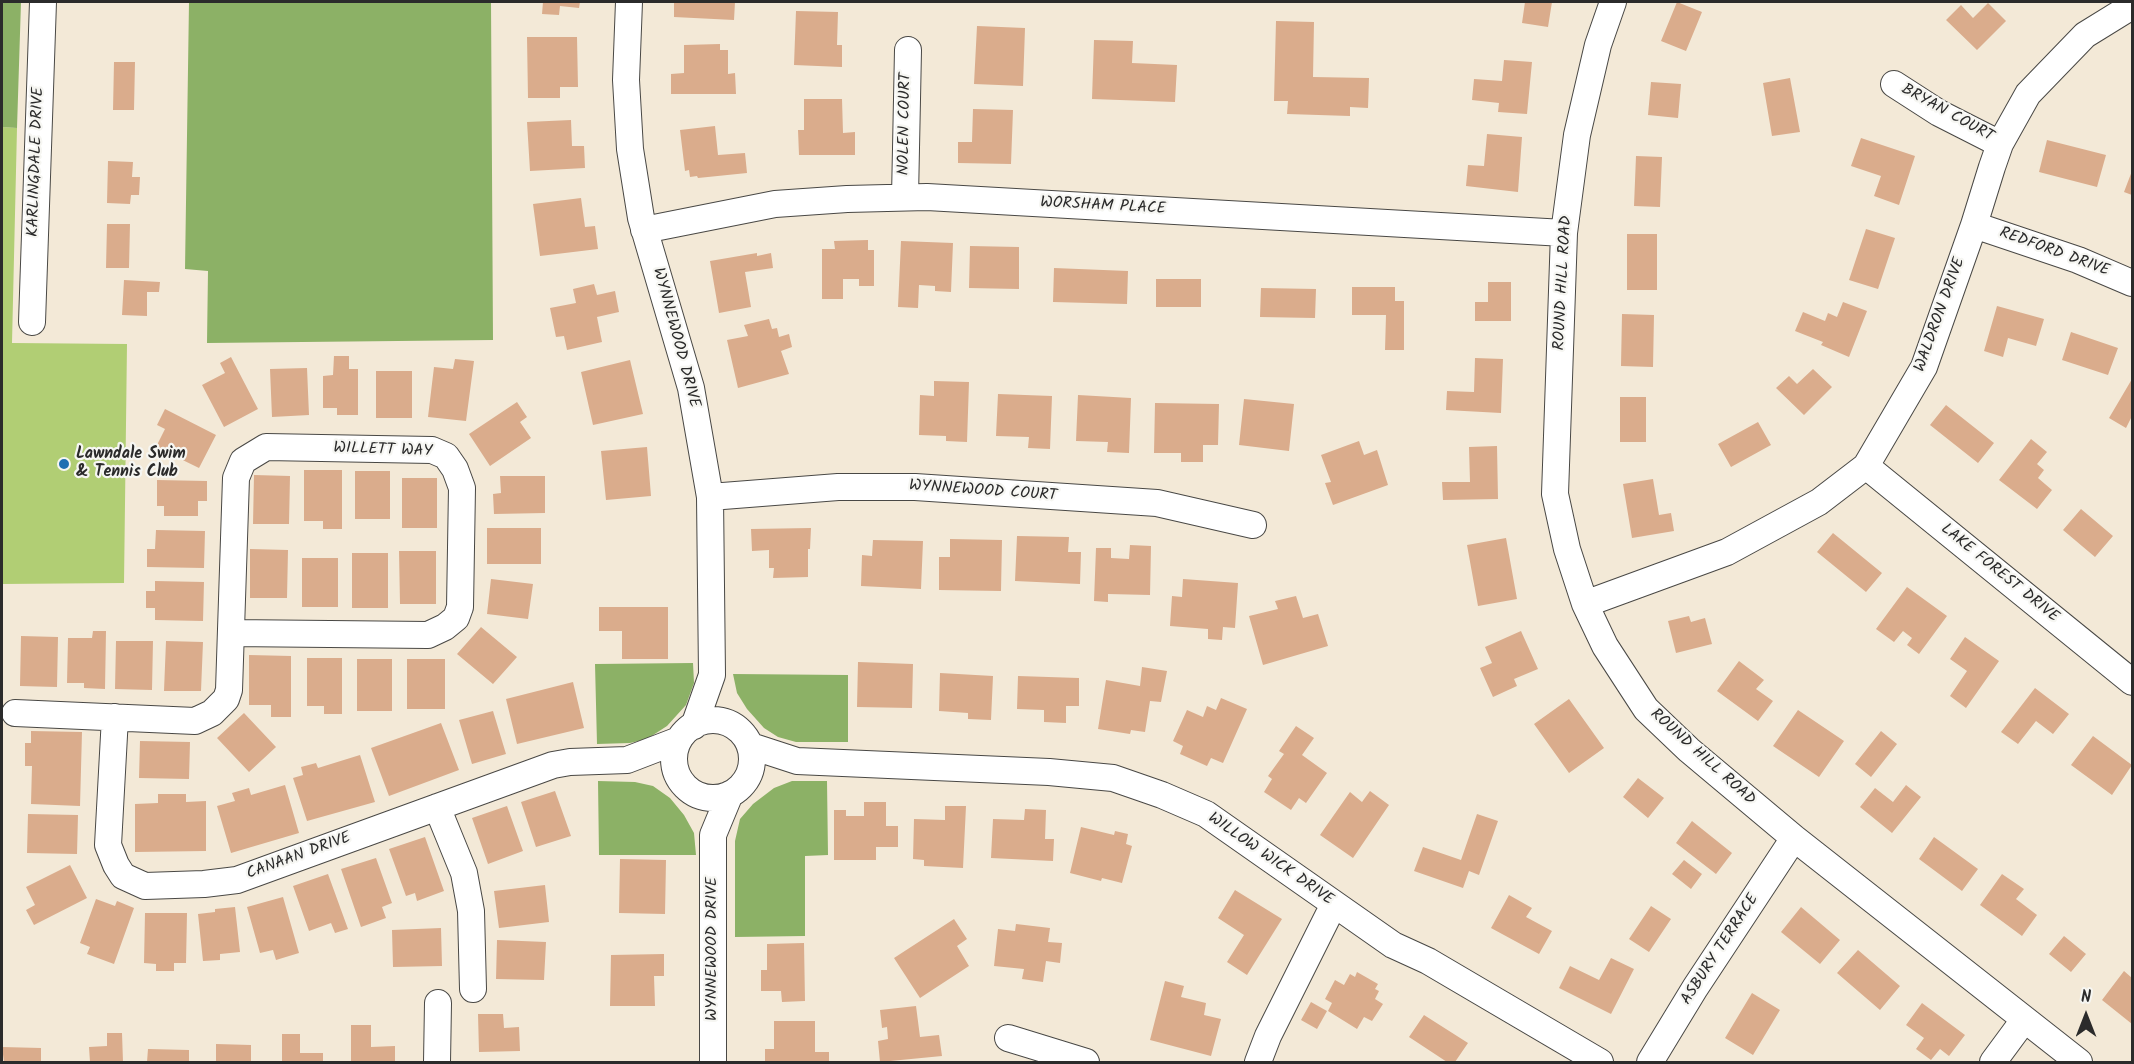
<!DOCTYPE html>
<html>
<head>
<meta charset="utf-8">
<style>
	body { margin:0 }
	#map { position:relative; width:2134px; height:1064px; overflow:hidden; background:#f3e9d7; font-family:Kalam,sans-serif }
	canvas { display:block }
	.frame { position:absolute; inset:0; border:3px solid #2b2b2b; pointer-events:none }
	.north { position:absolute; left:2056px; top:986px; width:60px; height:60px; -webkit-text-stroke:4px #f6f6f2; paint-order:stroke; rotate:0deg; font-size:16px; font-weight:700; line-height:24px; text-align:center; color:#2b2b2b }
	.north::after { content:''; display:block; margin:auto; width:21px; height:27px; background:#2b2b2b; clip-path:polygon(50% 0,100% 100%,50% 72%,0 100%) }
</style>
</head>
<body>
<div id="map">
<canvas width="2134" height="1064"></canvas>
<div class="frame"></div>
<div class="north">N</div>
</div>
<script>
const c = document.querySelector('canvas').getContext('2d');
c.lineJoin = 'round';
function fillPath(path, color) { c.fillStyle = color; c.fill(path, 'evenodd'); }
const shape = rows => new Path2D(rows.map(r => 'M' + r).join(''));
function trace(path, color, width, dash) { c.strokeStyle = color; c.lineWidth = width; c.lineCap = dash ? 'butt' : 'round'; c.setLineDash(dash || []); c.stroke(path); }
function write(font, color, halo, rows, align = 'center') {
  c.font = font + ' Kalam,sans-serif'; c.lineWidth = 4.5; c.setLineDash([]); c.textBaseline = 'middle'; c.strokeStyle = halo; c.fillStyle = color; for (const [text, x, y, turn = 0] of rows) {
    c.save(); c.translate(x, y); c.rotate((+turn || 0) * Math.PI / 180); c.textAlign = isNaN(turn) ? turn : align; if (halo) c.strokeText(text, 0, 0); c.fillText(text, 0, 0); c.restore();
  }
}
fillPath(shape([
	[2,127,17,128,12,343,127,344,124,583,2,584]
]), '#b1ce74');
fillPath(shape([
	[2,2,21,2,17,128,2,127],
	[189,2,491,2,493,340,207,343,208,271,185,269],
	[693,663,694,683,686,705,667,726,647,739,630,743,597,744,595,664],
	[733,674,848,675,848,742,796,742,778,737,764,728,747,709,737,693],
	[598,781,635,782,653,786,670,798,684,815,694,833,696,855,599,855],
	[792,781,827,781,828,855,805,856,805,936,735,937,735,841,740,819,753,804,774,788]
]), '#8cb166');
fillPath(shape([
	[543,2,580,2,579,8,560,6,559,15,542,14],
	[674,2,735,2,734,20,674,17],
	[1525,2,1552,2,1548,27,1522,23],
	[1677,2,1702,12,1686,51,1661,41],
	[1988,3,2006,21,1977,50,1946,20,1961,5,1973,18],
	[796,11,838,12,837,45,842,45,842,67,794,65],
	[1276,21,1314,22,1313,77,1369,78,1368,108,1350,107,1350,116,1287,114,1288,101,1274,101],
	[977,26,1025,28,1023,86,974,84],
	[527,37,577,37,578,87,560,87,560,98,528,98],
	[1094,40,1133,41,1132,63,1177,65,1175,102,1092,99],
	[720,44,720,50,728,50,728,74,735,73,736,94,671,94,671,74,684,73,684,45],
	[1504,60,1532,62,1527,114,1498,112,1499,103,1472,100,1474,79,1502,81],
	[114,62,135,62,134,110,113,110],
	[1790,78,1800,132,1772,136,1763,83],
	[1651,82,1681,84,1678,118,1648,115],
	[804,99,842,99,843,133,855,132,855,155,799,155,798,130,804,130],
	[973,109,1013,110,1011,164,958,163,958,142,972,142],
	[571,120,572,146,584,146,585,168,530,171,527,122],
	[715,126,718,155,745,153,747,173,698,178,697,176,690,177,689,170,685,171,680,130],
	[1487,134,1522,137,1518,192,1466,186,1468,165,1484,166],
	[1861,138,1915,156,1899,205,1874,196,1881,176,1851,166],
	[2047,140,2106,155,2097,187,2039,172],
	[1636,156,1662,157,1660,207,1634,206],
	[108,161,133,162,132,177,140,177,139,195,131,195,130,204,107,203],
	[2132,171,2132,195,2124,192],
	[581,198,585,227,595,226,598,249,540,256,533,204],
	[107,224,130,224,129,268,106,268],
	[1866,229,1895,238,1878,289,1849,280],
	[1627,234,1657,234,1657,290,1627,290],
	[868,240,868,250,874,250,874,286,859,286,859,279,843,279,843,299,822,299,822,249,835,249,834,241],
	[901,241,953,243,951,292,935,291,935,286,919,285,918,308,898,307],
	[970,246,1019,247,1019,289,969,288],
	[757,253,757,256,771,253,773,268,745,272,751,307,719,313,710,261],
	[1054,268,1128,271,1127,304,1053,302],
	[1156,279,1201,279,1201,307,1156,307],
	[124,280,160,282,159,292,147,292,147,316,122,315],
	[1488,282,1511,282,1511,321,1475,321,1475,302,1488,302],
	[594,284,597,295,615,291,619,312,597,317,602,342,567,350,564,336,556,337,550,308,576,303,573,289],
	[1352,287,1395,287,1395,301,1404,301,1404,350,1385,350,1386,315,1352,315],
	[1261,288,1316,289,1315,318,1260,317],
	[1843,302,1867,311,1849,357,1821,345,1823,342,1795,331,1803,312,1825,321,1828,313,1837,317],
	[1997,306,2044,319,2036,346,2008,338,2003,357,1984,351],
	[1622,314,1654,315,1653,367,1621,366],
	[769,319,772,329,777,328,779,337,789,334,792,347,781,351,789,374,738,388,727,340,748,336,744,325],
	[2071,332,2118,348,2108,375,2062,360],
	[334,356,349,356,349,369,358,369,358,415,337,415,337,408,323,408,323,376,333,375],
	[231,357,258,409,224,427,202,385,225,373,220,363],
	[1475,358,1503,359,1501,413,1446,410,1447,391,1474,392],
	[455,359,474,361,466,421,428,417,434,367,453,369],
	[630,360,643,414,593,425,581,372],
	[307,368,309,415,272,417,270,369],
	[1813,369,1832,387,1804,415,1776,388,1789,376,1797,384],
	[376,371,412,371,412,418,376,418],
	[2132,379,2132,416,2126,428,2109,418],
	[934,381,969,382,967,442,946,441,946,436,919,435,920,395,934,396],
	[998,394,1052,396,1050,449,1028,448,1029,437,996,436],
	[1078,395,1131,398,1129,453,1107,452,1108,442,1076,441],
	[1620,397,1646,397,1646,442,1620,442],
	[1244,399,1294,404,1289,451,1239,445],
	[517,402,527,417,520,422,531,438,490,466,469,434],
	[1155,403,1219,404,1218,445,1203,445,1203,462,1181,462,1181,453,1154,453],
	[1946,405,1994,443,1978,463,1930,425],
	[165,409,216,435,199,468,156,447,165,429,157,425],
	[1758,422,1771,445,1731,467,1718,444],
	[2031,439,2047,452,2037,464,2044,470,2038,478,2052,490,2037,509,1999,480],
	[1359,441,1364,455,1377,450,1388,485,1333,505,1325,483,1331,482,1321,455],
	[1497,446,1498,499,1443,500,1442,482,1470,482,1469,447],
	[647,447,651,496,606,500,601,451],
	[304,470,342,470,342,529,323,529,323,521,304,521],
	[355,471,390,471,390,519,355,519],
	[254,475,290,476,289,524,253,524],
	[500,476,545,476,545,513,494,514,493,494,501,493],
	[402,478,437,478,437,528,402,528],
	[1653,479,1659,515,1671,513,1674,531,1632,538,1623,484],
	[157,480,207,481,207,501,198,501,198,516,164,516,164,506,157,506],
	[2081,509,2113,536,2095,557,2063,530],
	[487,528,541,528,541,564,487,564],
	[811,528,810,549,808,549,808,577,773,578,774,568,769,568,769,550,752,551,751,529],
	[156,530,205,531,204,568,147,567,147,549,155,549],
	[1833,533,1882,573,1866,592,1817,552],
	[1017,536,1069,537,1068,552,1081,552,1080,584,1015,581],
	[1506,538,1517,599,1478,606,1467,545],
	[950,539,1002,540,1001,591,939,590,939,557,950,557],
	[873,540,923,541,921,589,861,586,862,555,872,556],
	[1130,545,1151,546,1150,595,1108,594,1108,602,1094,601,1096,548,1111,548,1111,558,1129,559],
	[250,549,288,550,287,598,250,598],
	[399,551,436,551,436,604,400,604],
	[352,553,388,553,388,608,352,608],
	[302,558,338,558,338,607,302,607],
	[491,579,533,584,528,619,487,614],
	[1183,579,1238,583,1235,628,1223,627,1222,640,1208,639,1208,629,1170,626,1172,596,1182,597],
	[155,581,204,582,203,621,155,620,155,608,146,608,146,591,155,591],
	[1907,587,1947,616,1919,654,1907,645,1912,638,1903,631,1894,642,1876,629],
	[1296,596,1303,618,1318,614,1328,646,1263,665,1249,616,1278,609,1275,601],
	[599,607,668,607,668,659,622,659,622,631,599,631],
	[1689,616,1691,622,1705,618,1712,644,1676,653,1668,621],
	[481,627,517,657,493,684,457,654],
	[93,631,106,631,105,689,84,688,84,683,67,683,68,638,92,638],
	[1521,631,1538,669,1514,679,1517,686,1493,697,1480,668,1492,663,1485,647],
	[21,636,58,637,57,687,20,686],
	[1965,637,1999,661,1966,708,1950,696,1967,671,1950,659],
	[116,641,153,641,152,690,115,689],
	[166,641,203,642,201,691,164,691],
	[249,655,291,656,291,717,271,717,271,705,249,705],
	[307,658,342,658,342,714,324,714,324,706,307,706],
	[357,659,392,659,392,711,357,711],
	[407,659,445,659,445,709,407,709],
	[1739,661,1764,680,1756,689,1773,701,1758,721,1717,691],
	[858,662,913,664,912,708,857,707],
	[1142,667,1167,671,1161,702,1150,701,1145,732,1131,730,1130,734,1098,729,1106,680,1140,686],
	[940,673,993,676,991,720,968,719,968,713,939,711],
	[1018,676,1079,678,1079,706,1066,706,1066,723,1044,722,1044,710,1017,709],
	[573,682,584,728,517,744,506,699],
	[2035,688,2069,714,2053,734,2036,721,2018,744,2001,732],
	[1221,698,1247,709,1223,763,1211,758,1207,766,1180,754,1183,746,1173,741,1187,710,1203,717,1207,706,1216,710],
	[1569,699,1604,748,1569,773,1534,724],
	[1798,710,1844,741,1819,777,1773,746],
	[493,711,506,754,472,764,459,720],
	[244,713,276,747,249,772,217,738],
	[441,723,459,770,389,796,371,748],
	[1296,726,1314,738,1302,755,1327,773,1306,803,1299,798,1291,810,1264,792,1272,779,1268,776,1284,754,1279,751],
	[31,731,82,732,80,806,31,804,32,766,25,766,25,743,31,743],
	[1881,731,1897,744,1871,777,1855,764],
	[2093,736,2132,765,2112,795,2071,765],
	[140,741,190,742,189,779,139,778],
	[360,755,375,802,307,821,293,778,303,775,301,767,316,763,318,768],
	[1638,778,1664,798,1648,818,1623,797],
	[285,785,299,833,231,853,217,806,235,801,232,793,249,788,251,795],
	[1906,785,1921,797,1892,833,1860,807,1875,788,1893,802],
	[555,791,571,836,536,847,521,802],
	[1370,791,1389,805,1353,858,1320,835,1350,792,1362,802],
	[158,794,186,794,186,802,206,801,206,851,135,852,135,804,158,803],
	[864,802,886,802,886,826,898,826,898,847,876,847,876,860,834,860,834,810,846,810,846,816,864,816],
	[507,806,523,851,488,864,472,818],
	[945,806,966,806,963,868,924,866,924,860,913,859,914,819,945,820],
	[1025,809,1046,810,1045,839,1054,839,1053,861,991,858,993,819,1024,820],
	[28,814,78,815,77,854,27,853],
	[1477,814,1498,821,1479,875,1469,871,1463,888,1414,871,1423,847,1461,860],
	[1692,821,1732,853,1716,874,1676,843],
	[1081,827,1114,835,1115,831,1128,834,1126,844,1132,846,1122,883,1102,878,1101,881,1070,873],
	[425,837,444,891,417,901,415,893,406,896,389,849],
	[1934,837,1978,869,1962,891,1919,859],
	[376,858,392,903,382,907,386,918,361,927,341,869],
	[620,859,666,860,665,914,619,913],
	[1684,860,1702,874,1691,889,1672,874],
	[70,865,87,898,34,925,26,910,35,905,26,887],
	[328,874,348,929,335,933,331,923,309,931,293,886],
	[2002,874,2024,889,2016,899,2037,915,2022,936,1980,905],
	[545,885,549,922,499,928,494,891],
	[1235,890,1282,919,1247,975,1227,962,1244,935,1218,918],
	[1509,895,1532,908,1526,917,1552,931,1539,954,1491,928],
	[283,897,299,953,276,960,273,950,260,953,247,907],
	[96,899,115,906,117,901,134,908,114,964,87,954,90,947,80,943],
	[1651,906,1671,919,1649,952,1629,939],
	[235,907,240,952,220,954,220,960,203,961,198,914,215,912,215,909],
	[1801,907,1840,940,1820,964,1781,932],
	[145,913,187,913,186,963,174,963,174,971,156,971,156,964,144,963],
	[954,919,967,939,957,946,969,966,920,998,894,958],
	[1016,924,1050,928,1048,942,1062,943,1060,963,1046,961,1043,982,1022,979,1024,969,994,966,998,929,1015,931],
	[441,928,442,966,393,967,392,930],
	[2064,936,2086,954,2071,972,2049,954],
	[497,940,546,942,544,980,496,979],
	[804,943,805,1001,782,1002,781,991,761,991,761,970,767,970,767,944],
	[1858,950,1900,986,1880,1010,1837,973],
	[664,954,664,976,654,976,655,1006,610,1006,611,955],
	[1611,958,1634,969,1611,1014,1559,988,1570,966,1599,980],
	[2124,971,2132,978,2132,1024,2102,1000],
	[1357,972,1378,984,1375,989,1379,991,1375,999,1383,1004,1372,1021,1364,1017,1357,1029,1328,1011,1332,1003,1325,999,1335,980,1344,985,1350,974,1355,977],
	[1165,981,1184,986,1181,997,1206,1003,1204,1015,1221,1019,1211,1056,1150,1040],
	[1752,993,1780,1010,1753,1055,1725,1038],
	[1311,1002,1327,1011,1317,1029,1301,1020],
	[1922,1003,1965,1035,1949,1056,1940,1049,1931,1060,1916,1049,1924,1038,1906,1025],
	[916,1006,920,1037,939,1035,942,1056,880,1062,878,1041,888,1039,887,1027,882,1028,880,1010],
	[478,1014,503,1014,504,1028,519,1027,520,1051,479,1052],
	[1424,1015,1468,1043,1455,1062,1447,1062,1409,1037],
	[774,1021,815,1021,815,1052,829,1052,829,1062,765,1062,765,1049,774,1049],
	[351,1025,371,1025,371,1047,395,1046,395,1061,351,1062],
	[107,1033,122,1033,123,1062,90,1062,89,1047,107,1046],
	[282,1034,300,1034,300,1053,323,1053,323,1062,282,1062],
	[216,1044,251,1045,251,1062,216,1062],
	[2,1047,41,1048,41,1062,4,1062],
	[148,1049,189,1050,189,1062,147,1062]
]), '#daac8c');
const minor = shape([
	[629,2,626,80,630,149,641,218,691,388,710,497,712,675,694,726],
	[1613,2,1598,45,1577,135,1564,233,1555,494,1567,549,1585,604,1605,646,1646,709,1689,750,1794,838,2079,1062],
	[1894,84,1939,113,2000,144],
	[905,197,908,50],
	[1974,225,2078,260,2132,283],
	[644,230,775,204,847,199,927,197,1564,233],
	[32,322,43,2],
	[1866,466,2132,682],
	[710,497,838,487,915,487,1157,503,1253,525],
	[1585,604,1727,552,1819,502,1866,466,1924,367,1974,225,1992,167,2000,144,2028,94,2085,35,2132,6],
	[15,713,195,721,212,713,226,699,229,690,236,478,243,461,266,447,432,450,446,456,455,469,462,488,460,607,456,618,445,627,428,635,231,633],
	[115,717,108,845,116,865,123,876,145,886,204,884,237,880,553,765,570,762,627,760,679,740],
	'674 759a39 39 0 1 1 78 0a39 39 0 1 1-78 0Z',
	[751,746,797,761,1049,772,1113,778,1162,795,1206,814,1393,945,1428,961,1600,1062],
	[437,807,464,873,471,911,473,989],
	[1008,1038,1086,1062],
	[437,1062,438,1003],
	[713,1062,713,835,730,794],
	[1258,1062,1268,1036,1334,904],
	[1650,1062,1695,988,1794,838],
	[1993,1062,2024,1020]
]);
trace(minor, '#494845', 28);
trace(minor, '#fff', 26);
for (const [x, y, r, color] of [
	[64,464,6,"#1f6fb2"]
]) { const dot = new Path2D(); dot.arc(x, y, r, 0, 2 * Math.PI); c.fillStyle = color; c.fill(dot); trace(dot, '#f6f6f2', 2); }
write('16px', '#2b2b2b', '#f6f6f2', [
	["BRYAN COURT",1947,114,29],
	["NOLEN COURT",906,124,-89],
	["KARLINGDALE DRIVE",37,162,-88],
	["WORSHAM PLACE",1103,207,3],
	["REDFORD DRIVE",2054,253,20],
	["ROUND HILL ROAD",1564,283,-87],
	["WALDRON DRIVE",1941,315,-70],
	["WYNNEWOOD DRIVE",675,338,75],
	["WILLETT WAY",383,451,2],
	["WYNNEWOOD COURT",983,492,4],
	["LAKE FOREST DRIVE",1999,574,39],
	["ROUND HILL ROAD",1702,758,42],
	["CANAAN DRIVE",299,857,-20],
	["WILLOW WICK DRIVE",1270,860,35],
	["WYNNEWOOD DRIVE",713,949,-90],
	["ASBURY TERRACE",1721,950,-57]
]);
write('bold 16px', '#2b2b2b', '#f6f6f2', [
	["Lawndale Swim",76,455],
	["& Tennis Club",76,473]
], 'left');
</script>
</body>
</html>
